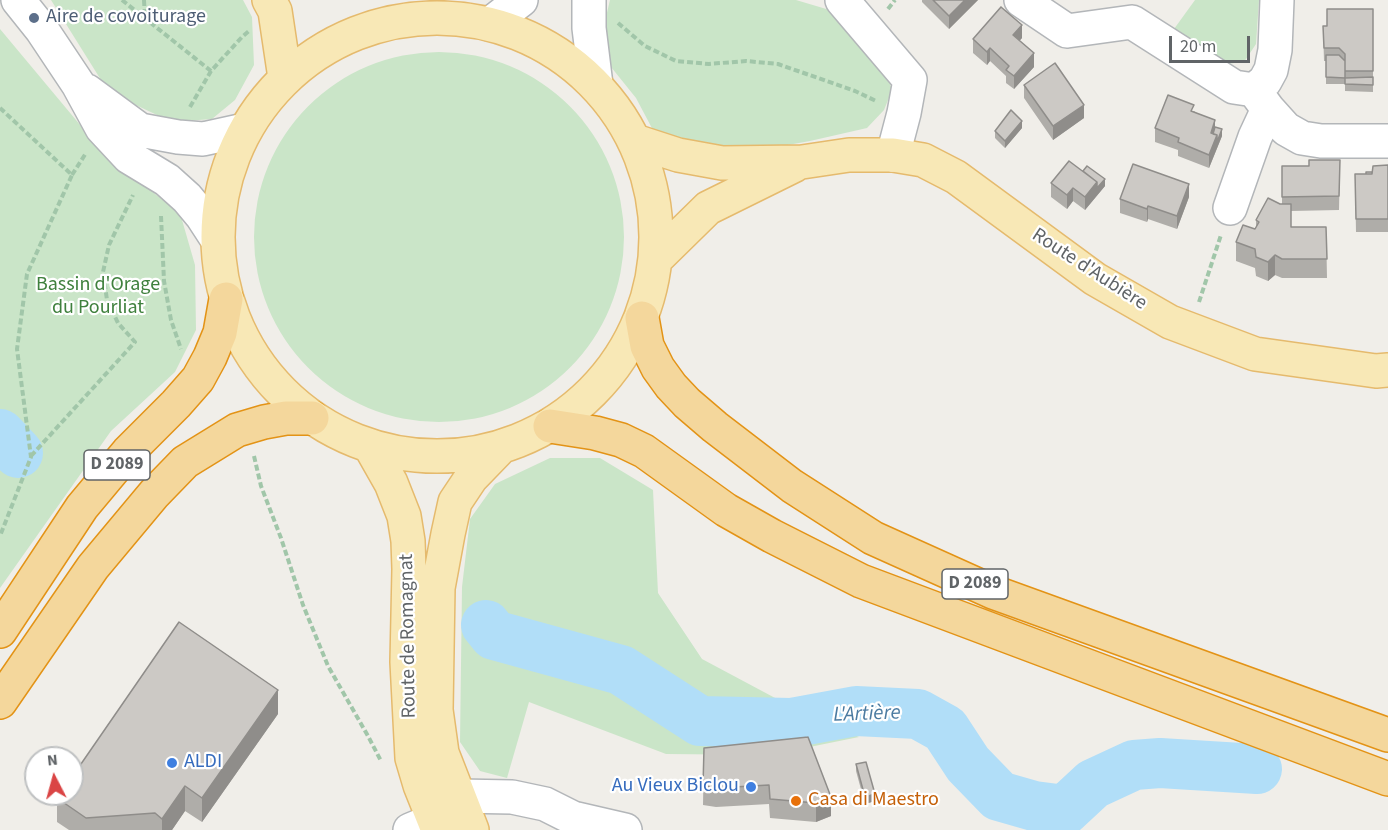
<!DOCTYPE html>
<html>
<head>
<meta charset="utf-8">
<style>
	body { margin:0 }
	#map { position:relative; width:1388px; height:830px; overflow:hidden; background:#f0eee9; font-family:"Source Sans 3",sans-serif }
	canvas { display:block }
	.north { position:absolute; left:24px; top:746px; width:60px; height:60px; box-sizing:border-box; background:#fff; border:2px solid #bfc1c2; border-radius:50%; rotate:354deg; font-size:16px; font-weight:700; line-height:24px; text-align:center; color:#606467 }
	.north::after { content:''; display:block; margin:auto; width:21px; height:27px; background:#da4545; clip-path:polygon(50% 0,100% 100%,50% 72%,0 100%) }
	.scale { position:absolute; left:1169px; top:36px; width:81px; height:27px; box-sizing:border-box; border:3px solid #606467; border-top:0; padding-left:8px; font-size:18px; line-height:21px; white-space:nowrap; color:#606467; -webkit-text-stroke:4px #fff; paint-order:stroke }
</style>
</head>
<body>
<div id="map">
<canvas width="1388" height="830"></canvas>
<div class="north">N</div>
<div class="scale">20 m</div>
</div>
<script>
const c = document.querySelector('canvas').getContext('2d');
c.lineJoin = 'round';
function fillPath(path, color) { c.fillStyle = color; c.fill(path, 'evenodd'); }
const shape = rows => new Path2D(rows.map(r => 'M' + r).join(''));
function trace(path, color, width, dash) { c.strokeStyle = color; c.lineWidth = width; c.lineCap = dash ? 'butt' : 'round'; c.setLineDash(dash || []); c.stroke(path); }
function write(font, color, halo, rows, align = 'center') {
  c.font = font + ' "Source Sans 3",sans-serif'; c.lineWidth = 4.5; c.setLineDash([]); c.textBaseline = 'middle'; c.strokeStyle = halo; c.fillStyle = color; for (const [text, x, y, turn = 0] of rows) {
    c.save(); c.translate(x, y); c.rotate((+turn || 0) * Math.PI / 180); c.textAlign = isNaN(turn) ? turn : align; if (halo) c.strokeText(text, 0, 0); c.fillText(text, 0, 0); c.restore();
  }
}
fillPath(shape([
	[51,0,243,0,252,17,254,65,235,100,212,119,172,122,125,100,101,80],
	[610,0,796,0,833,11,888,78,892,90,884,110,867,128,810,141,732,155,654,132,636,98,607,62,605,21],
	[1195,0,1259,0,1256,44,1244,62,1225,64,1174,29],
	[0,29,81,126,129,174,180,213,195,265,196,330,175,372,111,431,0,588],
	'254 237a185 185 0 1 1 370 0a185 185 0 1 1-370 0Z',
	[550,458,600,458,653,490,658,593,702,659,792,707,859,737,770,755,666,754,529,702,507,778,480,771,460,742,462,587,470,519,495,484]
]), '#cae5c8');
trace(shape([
	[0,434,18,453],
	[486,625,494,635,621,670,700,721,791,723,856,711,918,714,945,729,968,764,999,796,1034,806,1065,810,1093,784,1134,765,1160,763,1257,769]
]), '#b1def8', 50);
const minor = shape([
	[18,0,42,30,78,84,102,128,129,157,167,180,187,198,202,216,217,239],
	[589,0,589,28,596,85],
	[842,0,910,80,904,113,893,155],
	[1021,0,1067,31,1132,22,1234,87,1254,90,1268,109,1286,129,1302,138,1321,141,1388,141],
	[490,24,521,0],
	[1254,90,1265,81,1271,70,1275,50,1277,0],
	[87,91,140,130,178,137,203,139,244,130],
	[1230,208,1255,137,1268,109],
	[410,830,434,820,447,816,459,796,512,797,545,804,573,818,625,830]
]);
const major = shape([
	[269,0,275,11,285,78],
	'218 237a219 219 0 1 1 438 0a219 219 0 1 1-438 0Z',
	[635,141,678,155,722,163,802,162,849,155,893,155,923,160,956,177,1095,279,1170,322,1255,354,1376,371,1388,370],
	[656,259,708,208,795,165],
	[370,446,391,483,404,516,408,541,409,569,407,662,412,758,420,785,438,830],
	[472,830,442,753,436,710,438,588,448,534,455,502,471,478,501,447]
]);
const highway = shape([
	[642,318,647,346,658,368,671,386,687,403,715,427,792,486,873,538,993,592,1388,735],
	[550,426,595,433,621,440,644,451,726,510,772,536,861,581,1388,779],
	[0,631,82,507,128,452,176,404,198,379,210,357,220,333,226,299],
	[0,702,93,567,154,494,185,462,237,430,264,422,286,418,312,418]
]);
trace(minor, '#b3b6b9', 36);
trace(major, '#e5ba6d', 36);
trace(highway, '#e39316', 36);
trace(shape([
	[122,0,211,71],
	[144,0,145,18],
	[888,9,895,0],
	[618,23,645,46,676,61,709,64,746,61,778,64,855,91,876,101],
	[190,107,211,71,242,37,249,31],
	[0,108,72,175,27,274,17,349,31,457,0,536],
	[72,175,86,153],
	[161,216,164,281,171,320,181,349],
	[1199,302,1221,235],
	[31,456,135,342,118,323,107,300,103,272,109,245,133,195],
	[254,456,261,486,281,538,303,605,328,666,368,736,381,761]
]), '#a1c6a9', 4, [6, 3]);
trace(minor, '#fff', 33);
trace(major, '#f8e8b6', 33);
trace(highway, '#f4d79c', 33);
fillPath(shape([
	[922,0,978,0,949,29,922,2],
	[1373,9,1373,92,1345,91,1345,84,1326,84,1326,61,1324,61,1323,26,1327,26],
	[1022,38,1019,41,1034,67,1014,89,1006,83,1006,76,990,61,987,65,973,53,973,39],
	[1024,85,1084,118,1053,140,1024,98],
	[1194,111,1215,127,1222,136,1209,168,1178,156,1178,150,1155,142,1155,128],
	[1022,128,1005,148,995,138,995,131],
	[1340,160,1339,210,1291,211,1291,227,1326,227,1327,278,1282,278,1275,275,1268,281,1256,276,1255,268,1236,261,1236,242,1255,229,1256,227,1256,220,1280,204,1282,204,1282,166,1309,166],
	[1388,165,1388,232,1356,232,1355,174,1366,174],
	[1083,171,1105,186,1085,210,1073,201,1067,209,1051,197,1051,183],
	[1189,197,1177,229,1148,219,1147,222,1120,213,1120,199],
	[278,714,202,822,185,811,172,830,69,830,57,822,57,798],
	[808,737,831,816,816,822,770,818,769,804,716,807,703,805,704,748],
	[856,764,875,801,865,804,856,771]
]), '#afada9');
fillPath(shape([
	[965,0,978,0,949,29,949,16],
	[1022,25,1022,38,1013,48,1013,35],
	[990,48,990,61,987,65,987,52],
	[1034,53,1034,67,1014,89,1014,76],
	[1084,105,1084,118,1053,140,1053,126],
	[1215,120,1215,134,1211,133],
	[1022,121,1022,128,1005,148,1005,141],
	[1222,129,1222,136,1209,168,1209,155,1217,135],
	[1105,179,1105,186,1085,210,1085,197,1097,182],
	[1189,184,1189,197,1177,229,1177,216],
	[1073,188,1073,201,1067,209,1067,195],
	[1148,206,1148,219,1147,222,1147,209],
	[1275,255,1275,275,1268,281,1268,262],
	[278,690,278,714,202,822,202,798],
	[185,786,185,811,172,830,162,830,162,819],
	[875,794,875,801,865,804,865,797],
	[831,797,831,816,816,822,816,803]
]), '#8f8d8a');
const building = shape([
	[933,0,965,0,949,16,933,0],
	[1001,7,1022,25,1013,35,1034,53,1014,76,1006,70,1009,66,990,48,987,52,973,39,1001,7],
	[1327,9,1373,9,1373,71,1345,71,1345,54,1339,48,1324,48,1323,26,1327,26,1327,9],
	[1326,55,1339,55,1345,61,1345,78,1326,77,1326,55],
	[1055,63,1084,105,1053,126,1024,85,1055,63],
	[1373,77,1373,85,1345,84,1345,78,1373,77],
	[1168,95,1194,105,1191,111,1215,120,1211,133,1217,135,1209,155,1178,142,1179,138,1155,128,1168,95],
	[1011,110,1022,121,1005,141,995,131,1011,110],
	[1215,127,1222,129,1217,142,1217,135,1213,134,1215,127],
	[1309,160,1340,160,1339,196,1282,197,1282,166,1309,166,1309,160],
	[1069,161,1097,182,1085,197,1073,188,1067,195,1051,183,1069,161],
	[1133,164,1189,184,1177,216,1148,206,1147,209,1120,199,1133,164],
	[1388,165,1388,219,1356,219,1355,174,1372,174,1373,166,1388,165],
	[1087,166,1105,179,1097,188,1097,182,1083,171,1087,166],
	[1366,172,1372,172,1372,174,1366,174,1366,172],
	[1268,198,1280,204,1291,204,1291,227,1326,227,1327,259,1282,259,1275,255,1268,262,1256,257,1255,249,1236,242,1243,225,1255,229,1259,222,1256,220,1268,198],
	[179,622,278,690,202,798,185,786,162,819,155,813,86,818,57,798,60,794,72,794,72,777,179,622],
	[808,737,831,797,816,803,770,799,769,785,716,788,703,786,704,748,808,737],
	[866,762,875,794,865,797,856,764,866,762]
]);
fillPath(building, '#ccc9c5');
trace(building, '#8f8d8a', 1.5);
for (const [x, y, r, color] of [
	[34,18,6,"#5c6f8a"],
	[172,763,6,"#3f7fe0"],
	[751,787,6,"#3f7fe0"],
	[796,801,6,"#e8710a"]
]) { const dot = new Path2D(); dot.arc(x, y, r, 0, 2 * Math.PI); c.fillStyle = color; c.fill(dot); trace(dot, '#fff', 2); }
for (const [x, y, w] of [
	[117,465,66],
	[975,584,66]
]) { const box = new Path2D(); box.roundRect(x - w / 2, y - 15, w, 30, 4.5); c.fillStyle = '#fff'; c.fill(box); trace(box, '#606467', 1.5); }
write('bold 18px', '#606467', null, [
	["D 2089",117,465],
	["D 2089",975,584]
]);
write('20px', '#4e5e75', '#fff', [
	["Aire de covoiturage",46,18]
], 'left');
write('20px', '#606467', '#fff', [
	["Route d'Aubière",1089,270,33],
	["Route de Romagnat",409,636,-91]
]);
write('20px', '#3f803d', '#fff', [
	["Bassin d'Orage",98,286],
	["du Pourliat",98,309]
]);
write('20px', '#366cbe', '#fff', [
	["ALDI",184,763],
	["Au Vieux Biclou",739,787,"right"]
], 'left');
write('20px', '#c56008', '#fff', [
	["Casa di Maestro",808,801]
], 'left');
write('italic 21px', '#4b7ba1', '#fff', [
	["L'Artière",867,715,-2]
]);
</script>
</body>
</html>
